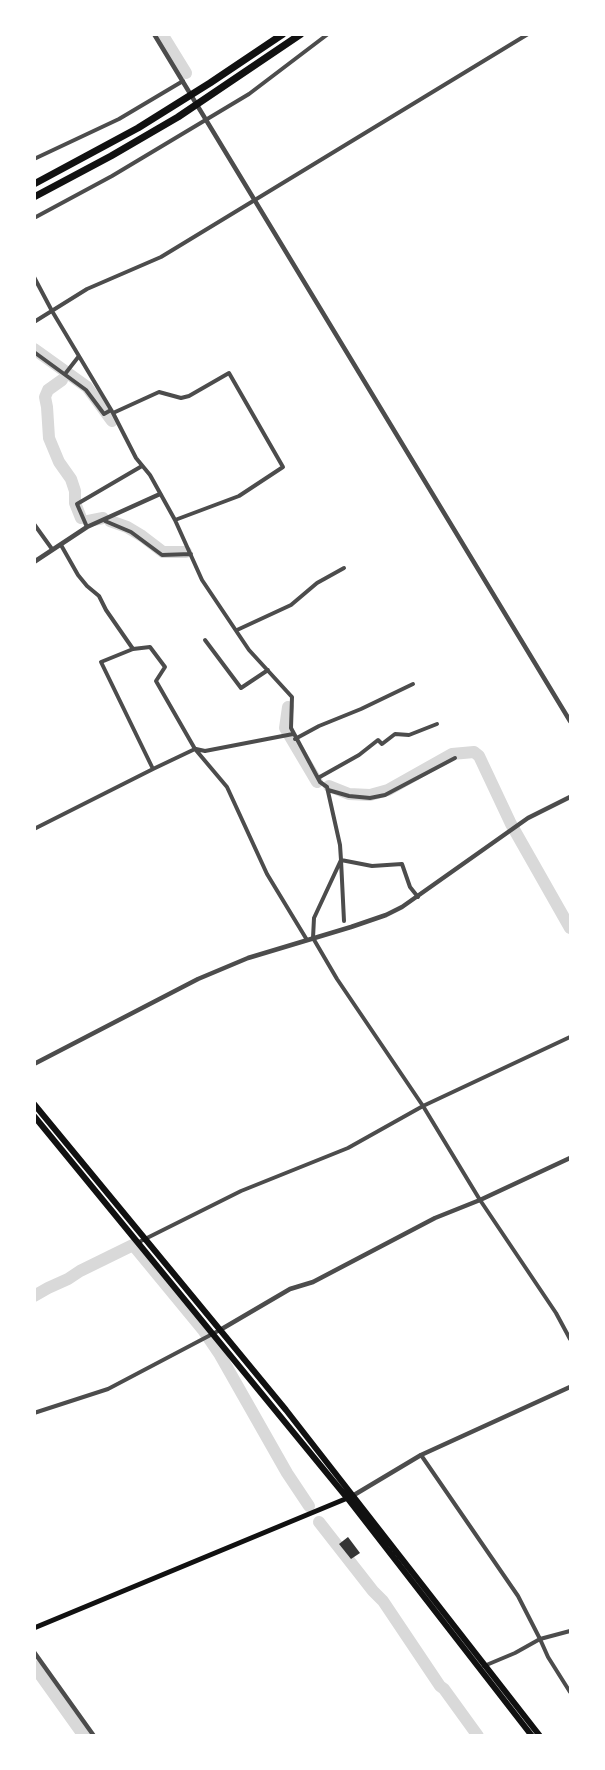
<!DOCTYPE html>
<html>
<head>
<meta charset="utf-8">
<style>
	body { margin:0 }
	#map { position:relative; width:605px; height:1770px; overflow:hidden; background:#fff; font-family:Quicksand,sans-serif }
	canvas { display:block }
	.frame { position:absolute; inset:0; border:36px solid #fff; pointer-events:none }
</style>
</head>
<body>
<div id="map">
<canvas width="605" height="1770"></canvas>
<div class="frame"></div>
</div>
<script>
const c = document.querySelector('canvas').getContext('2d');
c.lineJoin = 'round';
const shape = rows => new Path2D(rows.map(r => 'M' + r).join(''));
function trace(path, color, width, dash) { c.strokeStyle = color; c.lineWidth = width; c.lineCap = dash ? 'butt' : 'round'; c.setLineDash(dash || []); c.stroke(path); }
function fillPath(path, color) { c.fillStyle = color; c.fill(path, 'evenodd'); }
trace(shape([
	[162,34,186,73],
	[34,349,87,387,112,421],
	[62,380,48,390,45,397,47,407,49,438,59,462,71,479,75,491,75,503,81,518],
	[88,521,103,518],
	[110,521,127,527,142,536,163,552,186,552],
	[288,707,285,728,317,782],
	[329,786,349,794,370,795,388,790,452,754,474,752,479,756,511,824,570,928],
	[34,1296,48,1288,68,1279,80,1271,133,1245,203,1330,220,1355,287,1473,309,1506],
	[319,1522,373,1591,383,1601,440,1686,444,1689,478,1736],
	[34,1666,84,1736]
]), '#d9d9d9', 12);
fillPath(shape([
	[348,1537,360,1553,351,1559,339,1544]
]), '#353535');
trace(shape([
	[34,159,119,119,183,81],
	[34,218,112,176,249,94,328,34],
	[34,277,52,311,113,413,136,458,150,475,175,520,202,580,249,650,292,697,291,728,320,782,327,787,340,845,341,860,314,918,313,938,337,979,423,1106,480,1200,556,1313,570,1339],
	[34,322,87,289,161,257,528,34],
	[34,352,86,390,104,414,111,410],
	[65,374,79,356],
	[113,413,159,392,181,398,189,396,229,373,283,467,239,496,175,520],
	[105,521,131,532,162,555,191,554],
	[34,524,52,549],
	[87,527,77,504,142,466],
	[61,545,78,575,87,586,99,596,106,610,133,649,150,647,165,667,156,681,195,749,153,769,101,662,133,649],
	[237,630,291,605,317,583,344,568],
	[205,640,241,688,268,670],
	[295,739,319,726,361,709,413,684],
	[195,749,227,787,267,874,307,940],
	[196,749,205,751,293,734],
	[318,778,359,755,378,740,382,744,395,734,409,735,437,724],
	[328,790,349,796,370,798,385,795,455,758],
	[34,829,153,769],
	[344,921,341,860,372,866,402,864,410,887,418,897],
	[139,1242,241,1191,348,1148,423,1106,570,1037],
	[34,1413,108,1389,220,1330],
	[421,1455,518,1596,540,1639,515,1653,484,1666],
	[570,1631,540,1639,548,1657,570,1692]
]), '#4c4c4c', 4);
trace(shape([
	[154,34,570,721],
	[34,562,87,527,160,494],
	[34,1064,198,979,248,958,351,927,386,915,402,907,528,818,570,797],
	[220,1330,290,1289,313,1282,435,1218,480,1200,570,1158],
	[354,1495,421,1455,570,1387],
	[34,1652,94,1736]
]), '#4c4c4c', 4.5);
trace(shape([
	[34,1628,350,1497]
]), '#111', 5);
trace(shape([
	[34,1104,286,1410,540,1736],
	[34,1116,348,1499,532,1736]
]), '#111', 6);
trace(shape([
	[34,184,138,128,210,83,283,34],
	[34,197,111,156,178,117,301,34]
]), '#111', 7);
</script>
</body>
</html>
